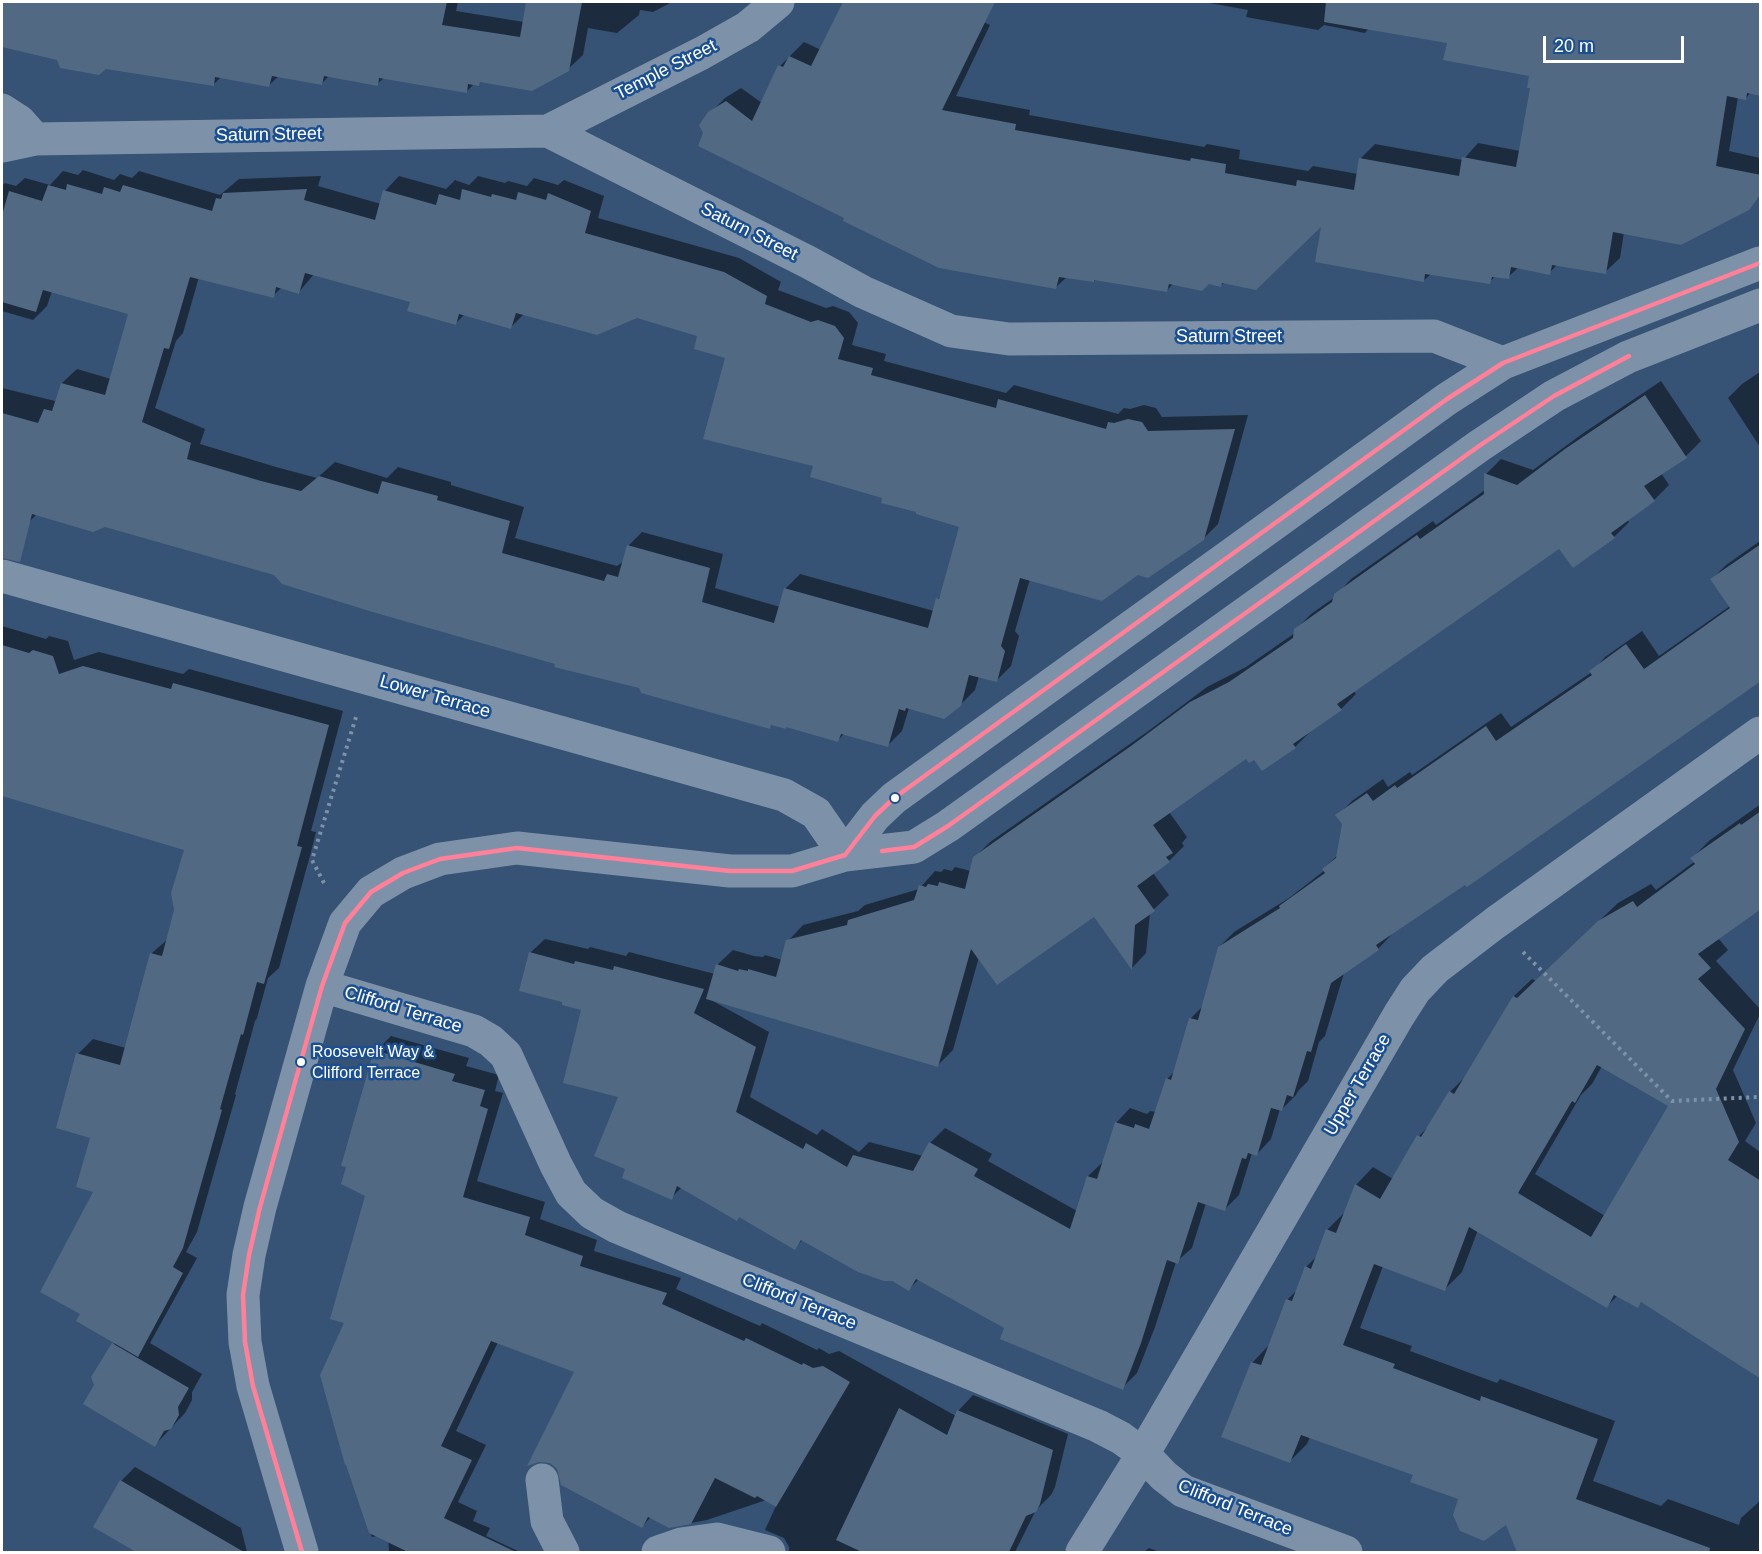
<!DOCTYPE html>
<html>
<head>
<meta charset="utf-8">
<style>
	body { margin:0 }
	#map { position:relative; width:1762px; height:1554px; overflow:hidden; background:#365274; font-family:Helvetica,sans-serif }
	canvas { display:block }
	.frame { position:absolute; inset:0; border:3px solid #fff; pointer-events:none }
	.scale { position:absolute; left:1543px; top:36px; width:141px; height:27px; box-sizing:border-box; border:3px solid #fff; border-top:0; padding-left:8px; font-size:18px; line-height:21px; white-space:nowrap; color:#fff; -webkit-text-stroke:4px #1b4f8f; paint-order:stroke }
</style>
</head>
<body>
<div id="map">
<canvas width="1762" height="1554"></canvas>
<div class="frame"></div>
<div class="scale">20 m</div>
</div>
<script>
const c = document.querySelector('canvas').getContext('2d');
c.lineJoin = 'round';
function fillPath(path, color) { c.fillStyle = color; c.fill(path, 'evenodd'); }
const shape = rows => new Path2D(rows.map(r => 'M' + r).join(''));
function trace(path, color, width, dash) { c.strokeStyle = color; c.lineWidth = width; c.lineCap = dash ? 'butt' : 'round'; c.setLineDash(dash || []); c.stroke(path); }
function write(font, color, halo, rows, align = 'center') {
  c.font = font + ' Helvetica,sans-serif'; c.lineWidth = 5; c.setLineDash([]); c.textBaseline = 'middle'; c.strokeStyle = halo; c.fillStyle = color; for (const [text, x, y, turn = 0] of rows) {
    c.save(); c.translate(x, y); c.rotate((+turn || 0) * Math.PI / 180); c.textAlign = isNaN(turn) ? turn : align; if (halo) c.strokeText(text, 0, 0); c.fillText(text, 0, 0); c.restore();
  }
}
fillPath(shape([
	[2,2,458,2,456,11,524,22,528,2,672,2,653,12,640,10,639,15,617,33,588,28,583,55,568,69,482,81,478,84,474,84,466,92,384,78,377,84,329,76,322,83,279,76,269,85,221,77,213,85,58,59,2,46],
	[845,2,965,2,961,11,990,25,956,96,1030,110,1029,115,1204,147,1207,144,1240,150,1239,159,1308,171,1313,166,1358,174,1361,158,1375,144,1463,160,1478,143,1520,151,1532,87,1531,74,1448,41,1369,28,1365,33,1324,25,1318,30,1246,17,1248,10,1204,2,1760,2,1760,94,1751,92,1746,98,1738,97,1729,151,1760,158,1760,196,1748,209,1624,232,1620,258,1605,272,1558,264,1549,273,1519,267,1508,277,1496,276,1489,282,1431,274,1424,280,1324,223,1221,285,1209,283,1173,284,1166,291,1096,279,1094,281,1067,277,1056,287,846,218,710,113,725,98,741,88,762,103,780,66,804,42,821,50],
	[83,170,114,180,120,174,132,178,139,171,220,195,239,179,321,176,318,186,381,204,385,191,399,176,446,189,455,180,469,185,478,176,505,183,508,181,527,186,534,178,558,185,564,180,604,196,598,218,739,258,781,282,778,290,826,308,833,306,849,312,858,323,852,345,886,354,884,361,1006,393,1014,385,1118,414,1124,408,1130,409,1144,405,1156,408,1162,417,1248,415,1218,524,1203,539,1138,573,1030,579,1015,631,1019,636,1011,666,997,680,979,676,975,690,960,705,909,708,902,731,888,745,844,734,838,740,787,725,773,724,769,727,275,573,105,525,37,514,30,521,2,513,2,388,55,401,58,398,62,383,77,369,111,379,130,313,52,291,47,306,33,320,2,311,2,186,5,183,16,186,25,178,50,185,63,171,78,175],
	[314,274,411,301,456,323,465,314,511,327,524,314,637,317,699,335,727,357,815,465,884,497,961,526,942,595,938,599,934,611,800,574,785,589,780,607,715,588,723,554,642,532,628,546,624,561,617,566,515,538,524,507,451,485,451,482,398,467,387,478,335,462,317,478,276,467,200,444,205,429,155,408,176,341,183,333,199,277,273,296,282,287,299,292],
	[1760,372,1760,447,1728,398,1742,384],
	[1661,381,1701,441,1686,456,1661,473,1669,485,1654,500,1627,519,1629,522,1614,537,1560,546,1354,691,1356,694,1341,709,1310,732,1295,747,1255,759,1246,757,1169,812,1187,837,1182,843,1184,846,1169,861,1153,873,1169,895,1150,913,1146,953,1132,968,1095,915,979,957,953,1050,938,1065,711,1000,769,1032,750,1097,817,1135,822,1129,859,1152,869,1142,923,1156,930,1143,945,1128,992,1154,988,1161,1077,1211,1088,1176,1103,1162,1116,1123,1130,1108,1147,1114,1150,1111,1156,1112,1167,1079,1175,1071,1191,1018,1203,1006,1219,947,1234,932,1289,898,1325,870,1323,869,1339,854,1343,824,1337,816,1352,801,1383,779,1388,787,1410,772,1412,775,1501,713,1511,727,1592,672,1605,657,1642,631,1659,656,1730,606,1712,579,1726,565,1760,541,1760,680,1391,933,1392,934,1378,949,1344,973,1325,1036,1319,1042,1308,1081,1298,1091,1296,1095,1282,1109,1280,1109,1271,1139,1257,1154,1252,1153,1239,1195,1225,1209,1206,1203,1192,1248,1176,1262,1155,1327,1137,1373,1122,1388,1006,1327,919,1279,909,1289,803,1239,795,1248,740,1216,682,1187,671,1198,627,1168,620,1096,583,1009,530,953,545,939,588,949,590,947,626,956,629,952,715,974,717,965,733,950,754,956,763,957,765,955,782,960,788,941,803,925,858,911,865,905,919,889,935,871,941,872,944,869,952,871,955,867,971,871,974,858,990,842,1147,732,1207,687,1246,667,1295,633,1295,630,1311,614,1335,597,1351,579,1433,521,1436,525,1485,490,1486,474,1501,459,1533,470,1582,434],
	[2,626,46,639,49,636,68,641,74,660,99,652,183,674,189,669,343,711,311,831,316,832,311,852,279,968,268,978,257,1018,255,1021,235,1094,236,1095,197,1232,186,1252,197,1258,150,1343,202,1374,192,1392,192,1400,185,1413,155,1445,95,1385,93,1377,115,1342,82,1313,96,1191,92,1137,78,1054,93,1039,126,1048,152,953,168,939,176,910,186,849,2,795],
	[1758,806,1760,807,1760,907,1718,938,1728,950,1716,961,1760,1009,1760,1014,1733,1070,1756,1123,1745,1141,1760,1152,1760,1377,1643,1301,1637,1306,1618,1295,1607,1306,1478,1230,1462,1272,1444,1290,1383,1266,1360,1328,1412,1346,1410,1351,1497,1383,1500,1379,1615,1421,1593,1481,1661,1506,1668,1499,1739,1525,1741,1518,1760,1501,1760,1552,1518,1552,1506,1523,1415,1474,1310,1437,1307,1444,1290,1461,1252,1363,1270,1344,1287,1300,1298,1289,1306,1267,1317,1256,1327,1230,1346,1211,1356,1185,1373,1167,1393,1179,1419,1136,1432,1123,1450,1092,1467,1075,1514,996,1532,979,1536,981,1618,903,1651,884,1656,890,1694,862,1692,858,1710,840],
	[1602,1066,1670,1106,1605,1216,1535,1174,1581,1095,1592,1084],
	[391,1036,469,1058,466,1066,499,1075,495,1091,503,1093,477,1181,545,1202,540,1219,597,1240,594,1251,681,1278,676,1289,760,1326,762,1323,817,1350,819,1348,829,1354,839,1351,956,1416,958,1411,973,1395,1068,1434,1055,1487,1051,1495,1036,1510,1015,1552,789,1552,789,1547,784,1538,765,1530,781,1495,707,1520,670,1527,651,1517,642,1526,576,1371,498,1342,456,1431,486,1445,458,1502,477,1511,473,1521,490,1528,486,1536,518,1551,517,1552,389,1552,388,1534,372,1537,347,1463,347,1322,367,1196,376,1051],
	[135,1467,241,1528,247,1552,139,1552,95,1526,121,1481],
	[1149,1548,1160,1552,1144,1552]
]), '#0007');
fillPath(shape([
	[2,2,447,2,442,25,520,37,526,2,582,2,569,71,532,91,480,82,479,86,468,84,467,93,379,78,378,86,324,76,322,85,272,76,269,87,215,77,214,86,106,69,99,75,60,68,57,60,2,47],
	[843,2,995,2,942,110,1016,124,1015,130,1190,161,1191,158,1226,164,1225,173,1296,186,1297,180,1354,190,1359,158,1459,176,1462,157,1516,167,1530,88,1527,88,1529,76,1443,60,1447,43,1324,22,1326,2,1761,2,1761,96,1747,93,1746,100,1727,96,1716,166,1761,175,1761,194,1749,210,1681,245,1613,232,1606,274,1552,265,1550,275,1511,267,1509,279,1492,277,1490,284,1425,274,1424,282,1315,262,1321,227,1256,290,1222,283,1221,287,1209,284,1202,291,1169,284,1167,292,1094,280,1094,282,1059,277,1056,289,939,268,843,221,844,218,698,146,703,133,699,125,708,112,726,101,752,121,778,65,783,67,789,56,811,66],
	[67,184,102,194,104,187,120,192,123,185,212,211,216,198,221,199,223,193,307,189,304,200,375,220,383,190,436,205,439,194,460,200,462,189,491,197,492,194,516,200,518,192,546,200,548,193,591,211,585,233,724,272,767,296,765,304,811,322,818,320,835,326,844,338,838,359,873,368,871,375,996,408,998,399,1106,429,1108,422,1114,423,1128,419,1142,422,1148,431,1235,429,1204,540,1148,578,1138,575,1102,601,1020,578,1001,646,1005,651,997,682,969,675,961,706,944,719,906,708,905,711,899,709,888,747,841,734,838,742,786,727,786,729,771,725,770,729,641,693,639,688,554,667,555,664,376,613,282,584,274,575,105,527,93,532,32,514,20,562,2,558,2,413,38,423,44,409,52,411,61,383,105,395,128,314,43,290,36,312,2,302,2,215,9,191,42,201,48,185,66,190],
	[305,273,410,302,407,311,456,325,459,314,511,329,516,313,597,335,637,318,697,336,694,349,725,358,703,439,813,466,810,477,882,498,881,503,916,512,916,514,959,527,939,599,936,598,928,628,784,588,774,623,702,602,710,568,627,545,618,577,607,574,604,581,502,553,510,521,437,500,438,496,382,481,378,494,319,476,301,491,261,481,187,459,191,443,142,422,164,348,169,349,190,277,274,298,276,287,299,294],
	[1645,395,1687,458,1644,486,1655,501,1611,533,1615,538,1573,568,1559,549,1337,704,1342,710,1293,744,1296,748,1262,771,1254,760,1249,763,1246,759,1153,825,1173,853,1166,857,1170,862,1137,886,1155,911,1135,925,1132,970,1094,917,997,985,971,949,938,1067,706,999,716,964,738,971,739,969,748,971,748,969,776,977,786,940,847,925,848,920,914,900,919,885,926,887,928,884,938,886,939,882,965,889,973,857,1131,746,1190,702,1229,682,1293,638,1294,629,1332,602,1334,594,1417,535,1420,539,1484,494,1484,473,1517,485,1565,449],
	[1761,544,1761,681,1467,887,1465,885,1376,945,1379,950,1331,983,1311,1052,1307,1051,1293,1097,1287,1095,1282,1111,1271,1108,1257,1156,1248,1153,1246,1159,1242,1158,1225,1211,1198,1202,1178,1264,1167,1260,1141,1343,1123,1390,1000,1339,1004,1328,916,1279,909,1291,892,1281,884,1281,858,1272,801,1240,795,1250,739,1217,737,1221,677,1186,672,1200,622,1178,625,1169,594,1156,618,1097,563,1083,581,1010,562,1005,562,1002,519,991,529,952,574,964,575,961,613,970,614,966,704,989,694,1013,756,1047,736,1112,803,1149,806,1143,847,1167,853,1155,913,1171,929,1142,978,1169,974,1176,1070,1229,1087,1176,1097,1179,1115,1122,1134,1128,1135,1124,1149,1129,1166,1078,1171,1080,1189,1018,1198,1020,1218,947,1280,908,1279,906,1325,873,1322,869,1336,858,1342,824,1335,815,1367,793,1373,801,1395,785,1397,788,1486,726,1496,741,1592,675,1589,671,1626,644,1644,669,1730,608,1710,579],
	[2,645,29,653,33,650,53,656,59,674,83,666,171,689,173,683,329,725,297,846,302,847,296,869,264,984,257,982,243,1035,241,1034,220,1109,222,1110,183,1248,173,1267,183,1273,138,1357,76,1321,80,1314,40,1292,93,1192,76,1187,90,1138,56,1128,76,1053,120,1065,150,953,162,956,174,910,171,893,184,850,2,796],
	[1761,811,1761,909,1698,954,1711,968,1698,979,1745,1029,1716,1089,1739,1142,1728,1160,1761,1181,1761,1379,1641,1302,1638,1308,1614,1295,1607,1308,1469,1227,1445,1291,1374,1264,1343,1345,1395,1364,1393,1368,1480,1401,1481,1396,1598,1439,1576,1499,1710,1548,1709,1552,1517,1552,1506,1525,1484,1541,1460,1531,1453,1515,1458,1499,1410,1482,1413,1475,1301,1435,1290,1463,1221,1437,1251,1362,1261,1365,1286,1299,1292,1301,1305,1266,1311,1269,1326,1229,1336,1233,1355,1184,1380,1199,1417,1135,1421,1137,1449,1091,1454,1094,1513,996,1517,998,1598,921,1633,901,1637,907,1695,864,1690,858,1740,823,1741,825],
	[1597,1065,1668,1106,1591,1237,1518,1193,1572,1101,1575,1103],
	[374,1050,455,1074,452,1081,485,1090,480,1106,488,1109,463,1197,530,1217,525,1235,583,1256,580,1266,667,1293,662,1304,744,1341,746,1338,802,1365,803,1363,813,1368,823,1366,850,1382,776,1507,757,1496,755,1498,715,1478,691,1524,669,1528,648,1517,642,1528,561,1485,557,1469,550,1463,539,1462,527,1466,574,1372,491,1341,441,1446,472,1460,444,1518,516,1552,408,1552,369,1533,346,1465,345,1465,320,1375,344,1323,330,1319,365,1196,341,1184,346,1167,341,1166],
	[112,1343,189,1388,178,1407,179,1415,171,1429,164,1431,155,1447,83,1404,94,1385,91,1377],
	[899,1408,947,1435,957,1410,1053,1450,1040,1504,1036,1512,1026,1516,1009,1552,862,1552,836,1540],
	[120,1480,244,1552,136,1552,93,1527]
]), '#526984');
trace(shape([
	[324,883,312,860,356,717],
	[1523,952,1672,1101,1758,1097]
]), '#7d92a8', 4, [3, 4.5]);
trace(shape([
	[2,110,19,121,35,139,548,131,808,262,863,292,951,331,1009,339,1434,336,1503,363],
	[548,131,702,53,748,27,778,2],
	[2,146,35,139],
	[2,576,784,795,816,813,845,855],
	[845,855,875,816,894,798,1447,399,1503,363,1760,263],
	[322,986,474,1031,491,1041,506,1055,556,1165,571,1193,592,1213,617,1227,1098,1426,1121,1438,1143,1454,1164,1476,1183,1491,1346,1552],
	[542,1480,547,1521,563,1552],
	[302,1552,253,1386,245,1342,243,1295,249,1255,260,1207,322,986,345,923,371,892,403,873,440,859,517,848,730,871,792,871,845,855,914,847,948,826,1479,446,1554,396,1628,357,1760,305],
	[658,1552,681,1544,717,1539,769,1552],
	[1082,1552,1143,1454,1399,1015,1415,990,1435,969,1495,923,1760,733]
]), '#7d92a8', 33);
trace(shape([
	[882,851,914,847,948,826,1479,446,1554,396,1629,356],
	[302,1552,253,1386,245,1342,243,1295,249,1255,260,1207,322,986,345,923,371,892,403,873,440,859,517,848,730,871,792,871,845,855,875,816,894,798,1447,399,1503,363,1760,263]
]), '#ff8098', 4.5);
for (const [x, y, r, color] of [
	[895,798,5,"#fff"],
	[301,1062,5,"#fff"]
]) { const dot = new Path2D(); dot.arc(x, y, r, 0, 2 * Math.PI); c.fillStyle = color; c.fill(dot); trace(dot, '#1b4f8f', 2); }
write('16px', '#fff', '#1b4f8f', [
	["Roosevelt Way &",312,1053],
	["Clifford Terrace",312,1074]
], 'left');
write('18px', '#fff', '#1b4f8f', [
	["Temple Street",666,70,-27],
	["Saturn Street",269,135,-1],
	["Saturn Street",749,232,27],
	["Saturn Street",1229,337],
	["Lower Terrace",435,697,16],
	["Clifford Terrace",403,1010,17],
	["Upper Terrace",1358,1085,-60],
	["Clifford Terrace",799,1302,22],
	["Clifford Terrace",1235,1508,22]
]);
</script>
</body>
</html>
